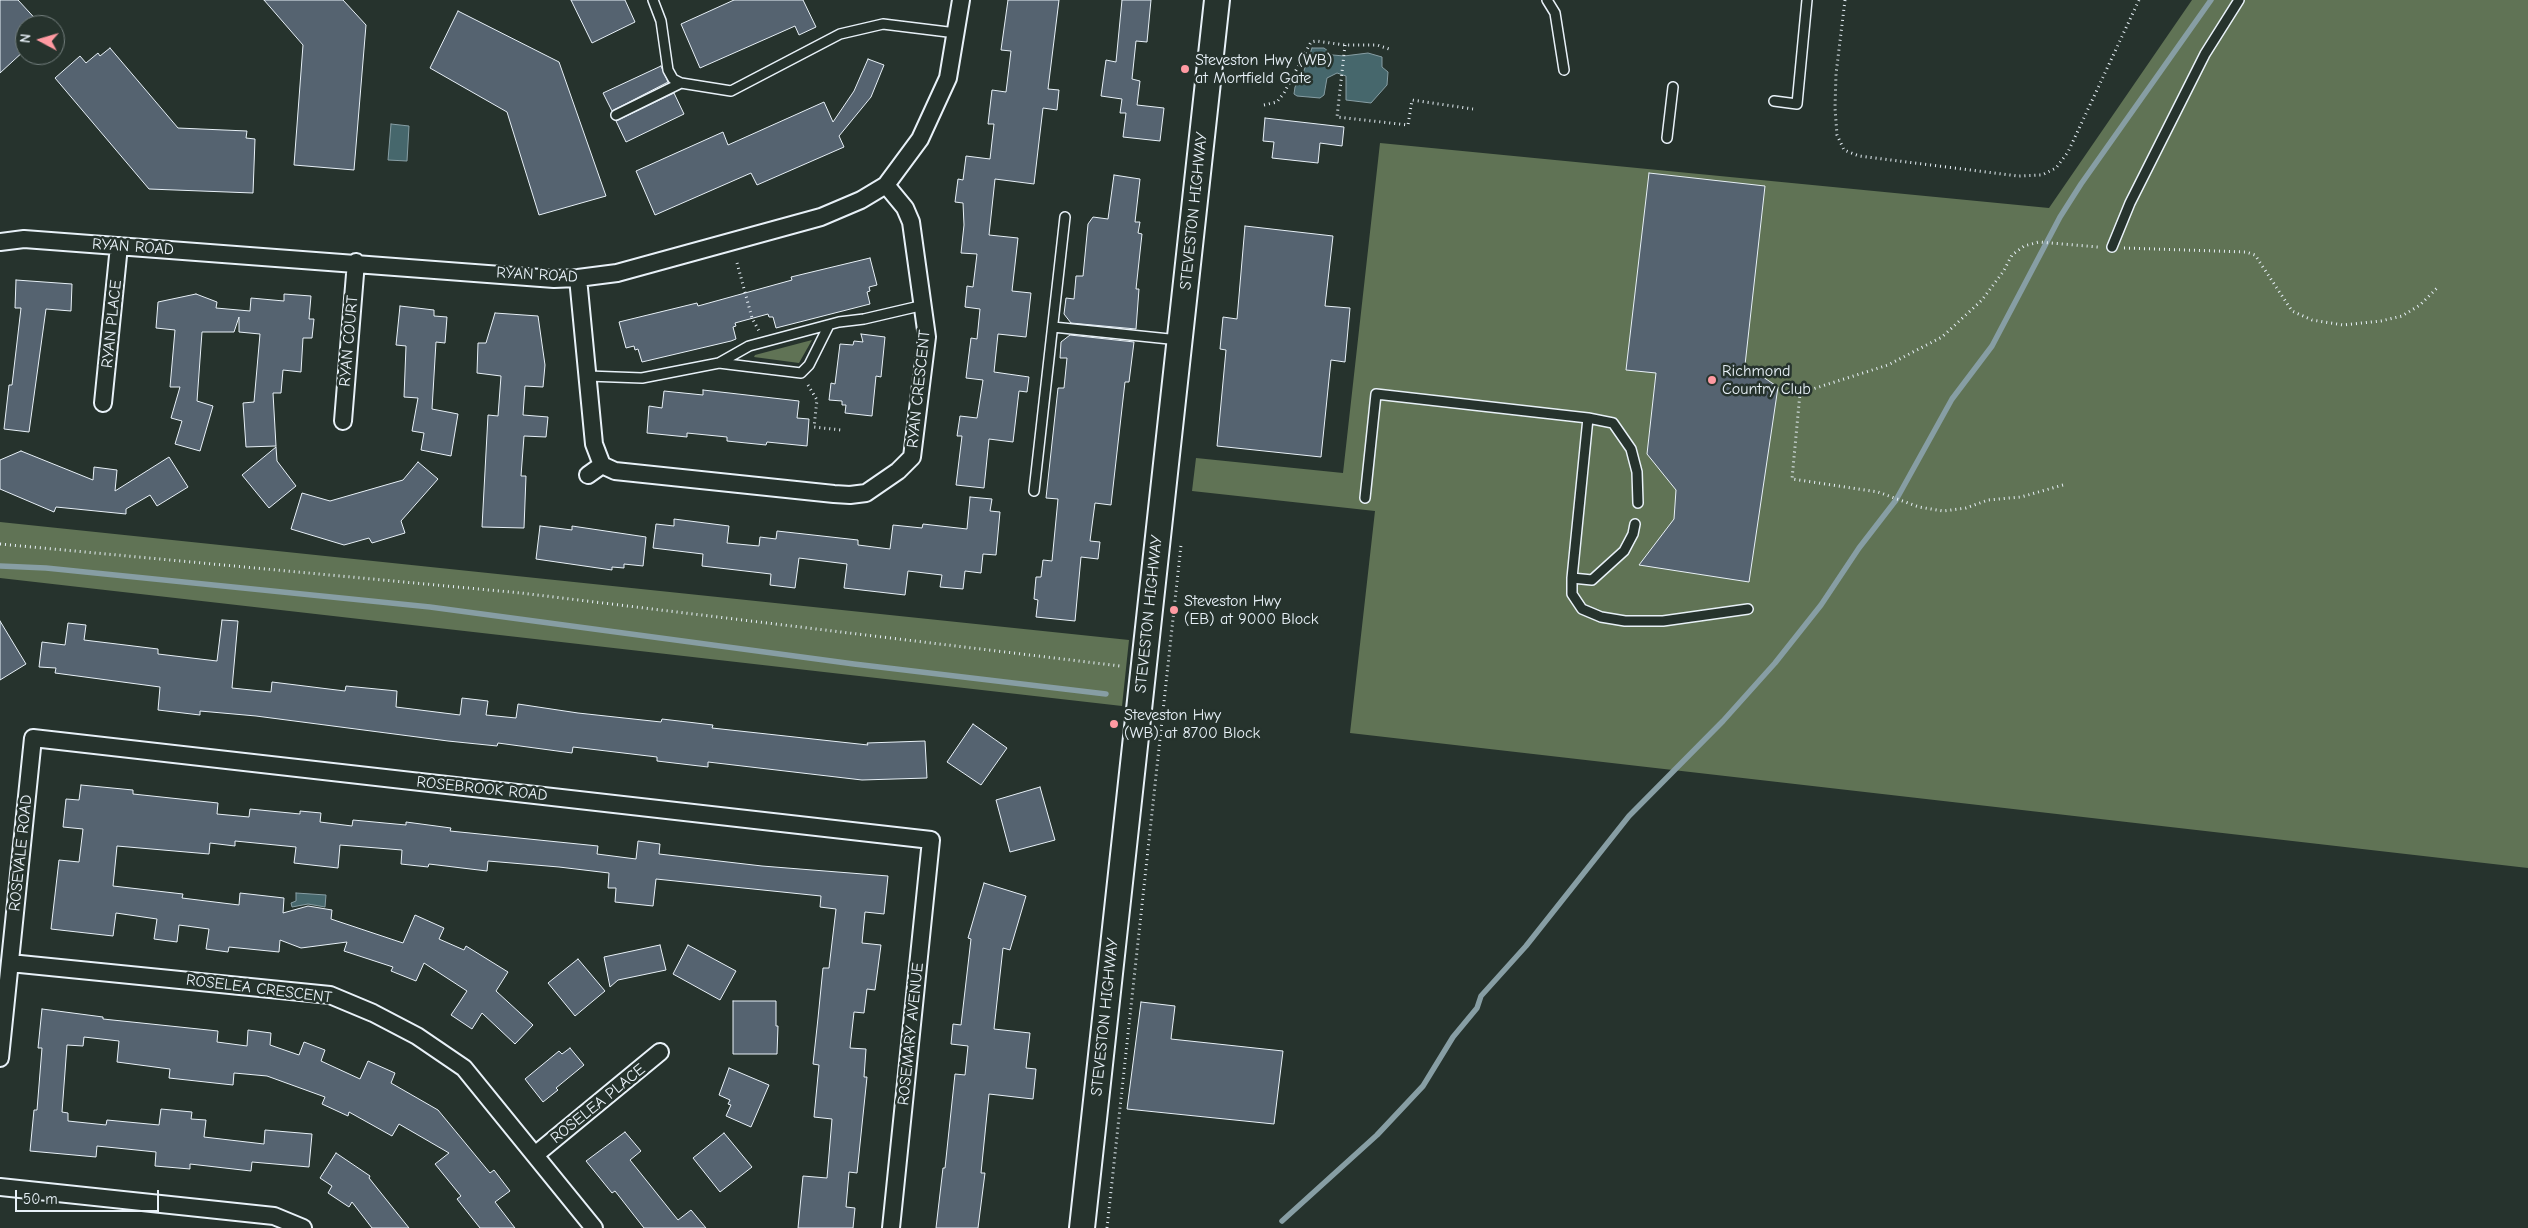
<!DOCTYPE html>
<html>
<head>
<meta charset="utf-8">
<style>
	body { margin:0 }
	#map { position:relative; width:2528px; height:1228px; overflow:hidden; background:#26332d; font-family:"Comic Neue",sans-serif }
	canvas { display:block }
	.north { position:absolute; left:15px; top:15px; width:50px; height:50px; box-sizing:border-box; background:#26332d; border:1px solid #747f7e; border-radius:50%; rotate:276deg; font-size:14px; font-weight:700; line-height:20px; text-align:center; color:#e8f1f8 }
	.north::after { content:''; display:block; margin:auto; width:18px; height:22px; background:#ff9aa2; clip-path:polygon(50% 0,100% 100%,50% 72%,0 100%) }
	.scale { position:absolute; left:15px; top:1190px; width:144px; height:22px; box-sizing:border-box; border:2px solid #e8f1f8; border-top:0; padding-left:6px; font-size:15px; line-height:18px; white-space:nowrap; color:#e8f1f8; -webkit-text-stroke:4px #26332d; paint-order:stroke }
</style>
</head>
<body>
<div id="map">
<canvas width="2528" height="1228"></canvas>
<div class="north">N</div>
<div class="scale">50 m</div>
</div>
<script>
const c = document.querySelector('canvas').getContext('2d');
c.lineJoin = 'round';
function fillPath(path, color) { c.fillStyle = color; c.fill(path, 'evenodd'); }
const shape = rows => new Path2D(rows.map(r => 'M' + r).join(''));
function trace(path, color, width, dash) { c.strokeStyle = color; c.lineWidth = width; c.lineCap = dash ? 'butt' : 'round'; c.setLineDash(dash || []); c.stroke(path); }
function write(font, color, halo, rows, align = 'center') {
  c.font = font + ' "Comic Neue",sans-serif'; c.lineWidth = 5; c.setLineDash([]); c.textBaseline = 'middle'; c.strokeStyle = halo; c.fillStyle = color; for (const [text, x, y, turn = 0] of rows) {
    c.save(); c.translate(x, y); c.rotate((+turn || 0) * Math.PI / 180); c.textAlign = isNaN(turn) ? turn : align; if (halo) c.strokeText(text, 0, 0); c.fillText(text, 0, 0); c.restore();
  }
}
fillPath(shape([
	[2192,0,2528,0,2528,868,1350,733,1375,511,1192,491,1196,458,1343,473,1380,143,2049,208],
	[812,340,799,363,754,357,755,355],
	[0,522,1129,640,1122,706,0,578]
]), '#607355');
const water = shape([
	[1312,48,1324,48,1333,55,1344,56,1368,53,1382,57,1382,67,1388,72,1387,85,1371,103,1346,100,1346,76,1337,73,1327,78,1324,95,1320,98,1297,96,1294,94,1295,87,1302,76,1312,48],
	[391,124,409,126,407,161,388,160,391,124],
	[296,893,326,895,325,907,308,904,292,907,291,903,296,901,296,893]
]);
fillPath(water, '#46676c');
trace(water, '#879ea4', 1);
trace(shape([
	[0,566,46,568,430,607,854,664,1106,694],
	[1282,1221,1377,1135,1423,1086,1453,1037,1477,1008,1481,996,1526,946,1629,816,1723,721,1775,663,1821,605,1859,548,1896,500,1952,399,1992,346,2060,217,2081,184,2211,0]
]), '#879ea4', 5.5);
const building = shape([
	[0,0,18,0,41,25,25,25,25,50,0,73,0,0],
	[264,0,343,0,366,25,354,170,294,165,303,45,264,0],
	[571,0,625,0,635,22,592,43,571,0],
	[734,0,803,0,816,27,799,35,795,26,700,68,681,24,734,0],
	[1008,0,1059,0,1048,89,1059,90,1057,110,1043,108,1034,184,995,179,989,235,1018,238,1012,291,1031,293,1026,337,998,334,994,372,1029,377,1027,392,1019,391,1013,442,989,439,984,488,956,485,962,436,957,436,960,416,977,418,983,380,966,378,971,338,977,339,980,309,965,307,967,286,973,287,977,254,961,253,964,225,963,203,955,202,958,179,963,180,966,156,990,159,994,124,988,124,992,90,1006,92,1011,51,1001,50,1008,0],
	[1122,0,1151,0,1147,42,1136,41,1132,79,1140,81,1137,105,1164,108,1160,141,1123,137,1126,113,1120,113,1122,99,1101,96,1106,60,1116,62,1122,0],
	[458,11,559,62,606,196,539,215,507,112,430,68,458,11],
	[110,48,178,128,247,131,246,138,255,139,253,193,149,189,55,78,80,56,86,63,98,53,100,56,110,48],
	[868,59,884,65,871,97,839,136,844,147,757,185,751,173,655,215,636,171,723,132,728,145,824,102,833,122,854,91,868,59],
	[661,66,668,82,612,111,603,93,661,66],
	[674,93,684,114,626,142,616,121,674,93],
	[1265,118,1344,127,1342,146,1320,143,1318,163,1272,158,1274,142,1263,141,1265,118],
	[1649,173,1765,186,1745,365,1778,387,1749,582,1639,565,1674,519,1676,490,1647,454,1656,373,1626,370,1649,173],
	[1114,175,1140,179,1135,222,1140,222,1138,233,1142,234,1136,289,1139,289,1136,329,1071,323,1064,314,1066,298,1074,299,1076,276,1083,276,1088,224,1093,217,1108,219,1114,175],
	[1245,226,1333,236,1325,306,1350,308,1345,362,1331,360,1321,457,1217,446,1226,350,1220,349,1223,317,1237,319,1245,226],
	[870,258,877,285,869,287,870,291,867,292,870,304,776,328,773,317,769,317,768,314,735,323,736,326,733,327,736,339,731,341,642,362,638,349,635,350,634,346,626,348,619,322,697,303,698,306,792,280,791,277,870,258],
	[16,280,72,284,71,311,46,309,29,432,4,429,9,385,12,385,21,308,15,308,16,280],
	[196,294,217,302,216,308,250,311,251,298,284,301,284,294,311,296,309,319,314,319,312,338,303,338,301,372,283,370,281,393,273,393,276,446,246,447,243,403,254,402,260,334,239,332,239,317,234,332,202,332,197,401,213,406,200,451,175,444,182,421,171,418,180,387,170,387,175,330,156,328,158,302,196,294],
	[400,306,434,310,434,316,447,317,445,343,436,342,432,409,458,414,451,456,421,450,424,433,412,431,418,398,404,397,406,346,396,345,400,306],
	[495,313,538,316,545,365,543,387,525,386,523,415,548,417,546,437,524,436,521,476,526,476,524,528,482,527,488,415,498,416,501,376,477,373,478,343,486,343,495,313],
	[861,334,885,337,881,377,876,376,872,416,845,413,846,405,842,405,842,401,829,400,831,383,835,384,840,344,853,345,854,341,863,342,861,334],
	[1070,335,1134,342,1129,382,1125,382,1111,505,1095,503,1090,541,1100,542,1098,559,1081,557,1075,621,1036,617,1038,600,1034,599,1036,577,1041,577,1043,560,1052,561,1058,499,1046,498,1058,388,1064,388,1067,358,1060,358,1061,342,1070,335],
	[703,390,799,401,797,418,809,419,807,446,767,442,766,445,727,441,727,437,687,433,687,437,647,433,649,406,662,408,664,391,703,395,703,390],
	[276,447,277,461,296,486,269,508,242,475,276,447],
	[21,451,93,480,94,467,117,470,115,491,169,457,188,487,157,506,150,495,126,509,126,514,56,507,54,512,0,489,0,460,21,451],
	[418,462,438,479,401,521,405,533,372,543,369,538,344,545,291,529,302,493,330,501,403,480,418,462],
	[970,497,992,499,990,511,1000,512,996,555,983,554,981,573,965,571,963,589,940,587,942,575,908,571,905,595,844,588,847,564,799,558,795,588,770,585,771,574,702,566,703,554,653,548,656,524,674,526,674,519,729,526,727,543,759,546,760,537,776,539,777,531,858,540,858,545,890,549,893,525,922,528,923,524,967,529,970,497],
	[540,526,572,530,572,526,646,537,643,566,624,564,624,568,612,567,612,570,536,559,540,526],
	[222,620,238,621,232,688,271,692,272,682,345,691,346,686,397,691,396,707,460,715,462,698,488,701,486,715,516,718,518,704,578,713,661,722,662,719,713,725,712,728,868,745,867,743,925,741,927,778,862,780,708,762,708,767,657,761,657,757,573,747,572,753,498,743,497,746,448,741,256,716,200,711,200,715,158,710,160,687,55,673,56,668,39,667,42,642,65,645,68,623,86,625,84,640,158,649,158,654,217,661,222,620],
	[0,621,26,664,0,680,0,621],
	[973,724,1007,748,981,785,947,762,973,724],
	[81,785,133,790,133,794,218,803,217,814,249,817,250,809,300,814,300,811,321,813,320,822,352,826,353,820,406,825,406,822,451,828,450,831,598,846,597,854,636,859,638,841,660,844,659,854,762,866,888,876,884,914,865,912,862,943,881,945,875,990,867,989,864,1013,854,1012,850,1048,866,1049,864,1077,867,1077,857,1173,849,1172,846,1207,855,1208,853,1228,798,1228,803,1176,827,1178,832,1119,814,1117,819,1065,813,1064,818,1018,823,968,829,968,836,909,820,907,821,896,656,879,653,906,615,902,616,888,608,888,609,873,559,867,488,861,487,871,429,864,428,867,401,864,402,850,340,845,338,868,294,863,296,847,235,841,235,846,210,843,209,854,117,846,113,886,183,894,182,898,239,905,240,893,284,898,283,913,308,906,332,910,331,919,403,943,415,915,444,928,439,939,464,950,466,946,508,972,496,991,533,1025,515,1044,482,1013,472,1029,451,1015,467,991,424,963,416,981,391,971,393,967,344,951,347,942,301,948,280,940,279,952,229,947,228,952,206,949,209,929,179,925,177,942,154,939,157,919,116,913,113,936,51,929,59,860,79,862,83,829,63,827,66,799,79,800,81,785],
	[1040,787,1055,840,1010,852,996,800,1040,787],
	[984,883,1026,896,1010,950,1003,948,994,1029,1030,1033,1026,1068,1036,1069,1033,1099,989,1094,981,1173,985,1173,978,1228,936,1228,943,1168,945,1168,955,1074,965,1075,968,1046,951,1044,953,1024,961,1025,971,939,968,938,984,883],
	[660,945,666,970,618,980,610,987,604,957,660,945],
	[688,945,736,971,720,1000,673,974,688,945],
	[578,959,605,991,575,1016,548,983,578,959],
	[733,1001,776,1001,776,1026,778,1026,777,1054,733,1054,733,1001],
	[1141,1002,1175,1006,1171,1039,1283,1051,1274,1124,1127,1109,1141,1002],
	[42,1009,103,1017,103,1019,218,1031,217,1042,247,1046,248,1030,271,1033,270,1045,299,1055,304,1042,325,1050,321,1061,360,1079,368,1061,395,1073,391,1083,438,1110,490,1173,494,1170,510,1191,495,1202,515,1228,480,1228,457,1199,461,1196,435,1164,449,1153,399,1124,392,1136,349,1112,348,1116,322,1104,325,1097,267,1076,234,1073,233,1085,169,1078,170,1069,117,1062,119,1041,84,1037,83,1046,67,1045,62,1112,68,1113,68,1121,106,1125,107,1120,159,1125,161,1109,192,1112,191,1119,206,1120,204,1137,264,1144,265,1130,312,1134,309,1167,252,1162,251,1171,190,1164,190,1169,155,1166,156,1152,97,1146,96,1157,30,1151,34,1110,37,1110,42,1048,38,1048,42,1009],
	[570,1048,584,1065,556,1088,558,1090,543,1102,525,1079,559,1051,562,1054,570,1048],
	[729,1068,769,1085,751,1127,726,1116,731,1105,728,1104,730,1100,719,1095,729,1068],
	[625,1132,641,1151,630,1160,678,1220,691,1210,706,1228,644,1228,615,1191,612,1193,586,1161,625,1132],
	[724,1133,752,1167,720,1192,693,1158,724,1133],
	[336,1153,370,1176,369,1178,409,1228,372,1228,352,1202,349,1207,328,1193,332,1186,320,1178,336,1153]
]);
fillPath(building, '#556370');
trace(building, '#e8f1f8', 1);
const service = shape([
	[653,0,661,21,668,70,673,79,681,83],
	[1547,0,1555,13,1564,70],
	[1774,101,1797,104,1807,0],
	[616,115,681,83,731,91,840,34,883,24,956,33],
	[1667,138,1673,87],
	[2112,247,2130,203,2205,54,2239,0],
	[1053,327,1179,340],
	[719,363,801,373,809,365,829,325],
	[588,376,642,378,719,363,749,346,839,322,864,319,924,305],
	[1588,418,1613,423,1631,449,1637,472,1638,503],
	[1034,491,1065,217],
	[1365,498,1376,394,1588,418,1572,578,1592,580,1624,551,1633,534,1635,524],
	[1572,578,1572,594,1582,609,1601,617,1625,621,1663,621,1748,609]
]);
const minor = shape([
	[0,242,24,239,554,279,578,278,617,273,821,217,861,200,886,185,920,139,948,78,961,0],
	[578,278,594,444,602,465,615,471,834,494,850,495,866,493,898,471,912,457,927,337,911,222,905,208,886,185],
	[103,403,119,246],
	[343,421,356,262],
	[588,475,602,465],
	[10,963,330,995,373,1013,417,1036,464,1068,594,1228],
	[0,1058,33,738,931,840,891,1228],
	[535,1155,660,1052],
	[0,1187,274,1216,303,1228]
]);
const secondary = shape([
	[1082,1228,1217,0]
]);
trace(service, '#e8f1f8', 12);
trace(minor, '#e8f1f8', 20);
trace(secondary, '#e8f1f8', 28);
trace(shape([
	[1845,0,1836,74,1835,108,1837,135,1844,150,1859,156,2018,176,2042,175,2056,168,2068,152,2139,0],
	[1345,45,1337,117,1408,125,1412,100,1473,109],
	[1264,105,1277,102,1284,93,1311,42,1316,41,1345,45,1377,45,1389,49],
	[2124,248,2246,252,2255,255,2292,311,2312,320,2343,325,2381,321,2402,316,2420,305,2437,288],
	[737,263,752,318,759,331],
	[808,385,817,400,814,427,841,430],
	[2063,485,2021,497,1988,500,1966,508,1943,511,1919,507,1878,492,1792,479,1800,393,1888,365,1942,337,1982,300,2003,272,2012,255,2024,246,2039,242,2098,247],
	[0,544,521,593,1120,666],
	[1107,1228,1181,545]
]), '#e8f1f8', 3, [1, 4]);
trace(service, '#26332d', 9);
trace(minor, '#26332d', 16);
trace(secondary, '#26332d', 24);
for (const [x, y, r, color] of [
	[1185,69,5,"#ff9aa2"],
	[1712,380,5,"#ff9aa2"],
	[1174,610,5,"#ff9aa2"],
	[1114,724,5,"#ff9aa2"]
]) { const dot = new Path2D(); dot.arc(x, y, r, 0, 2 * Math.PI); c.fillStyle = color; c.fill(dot); trace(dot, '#26332d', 2); }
write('16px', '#e8f1f8', '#26332d', [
	["Steveston Hwy (WB)",1195,60],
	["at Mortfield Gate",1195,78],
	["Richmond",1722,371],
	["Country Club",1722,389],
	["Steveston Hwy",1184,601],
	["(EB) at 9000 Block",1184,619],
	["Steveston Hwy",1124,715],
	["(WB) at 8700 Block",1124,733]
], 'left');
write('16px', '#e8f1f8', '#26332d', [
	["STEVESTON HIGHWAY",1194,211,-84],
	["RYAN ROAD",133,247,4],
	["RYAN ROAD",537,275,3],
	["RYAN PLACE",112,324,-84],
	["RYAN COURT",349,341,-85],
	["RYAN CRESCENT",919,389,-84],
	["STEVESTON HIGHWAY",1149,614,-84],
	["ROSEBROOK ROAD",482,789,6],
	["ROSEVALE ROAD",21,853,-84],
	["ROSELEA CRESCENT",259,989,7],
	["STEVESTON HIGHWAY",1105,1017,-84],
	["ROSEMARY AVENUE",911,1034,-84],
	["ROSELEA PLACE",598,1104,-39]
]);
</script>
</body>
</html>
